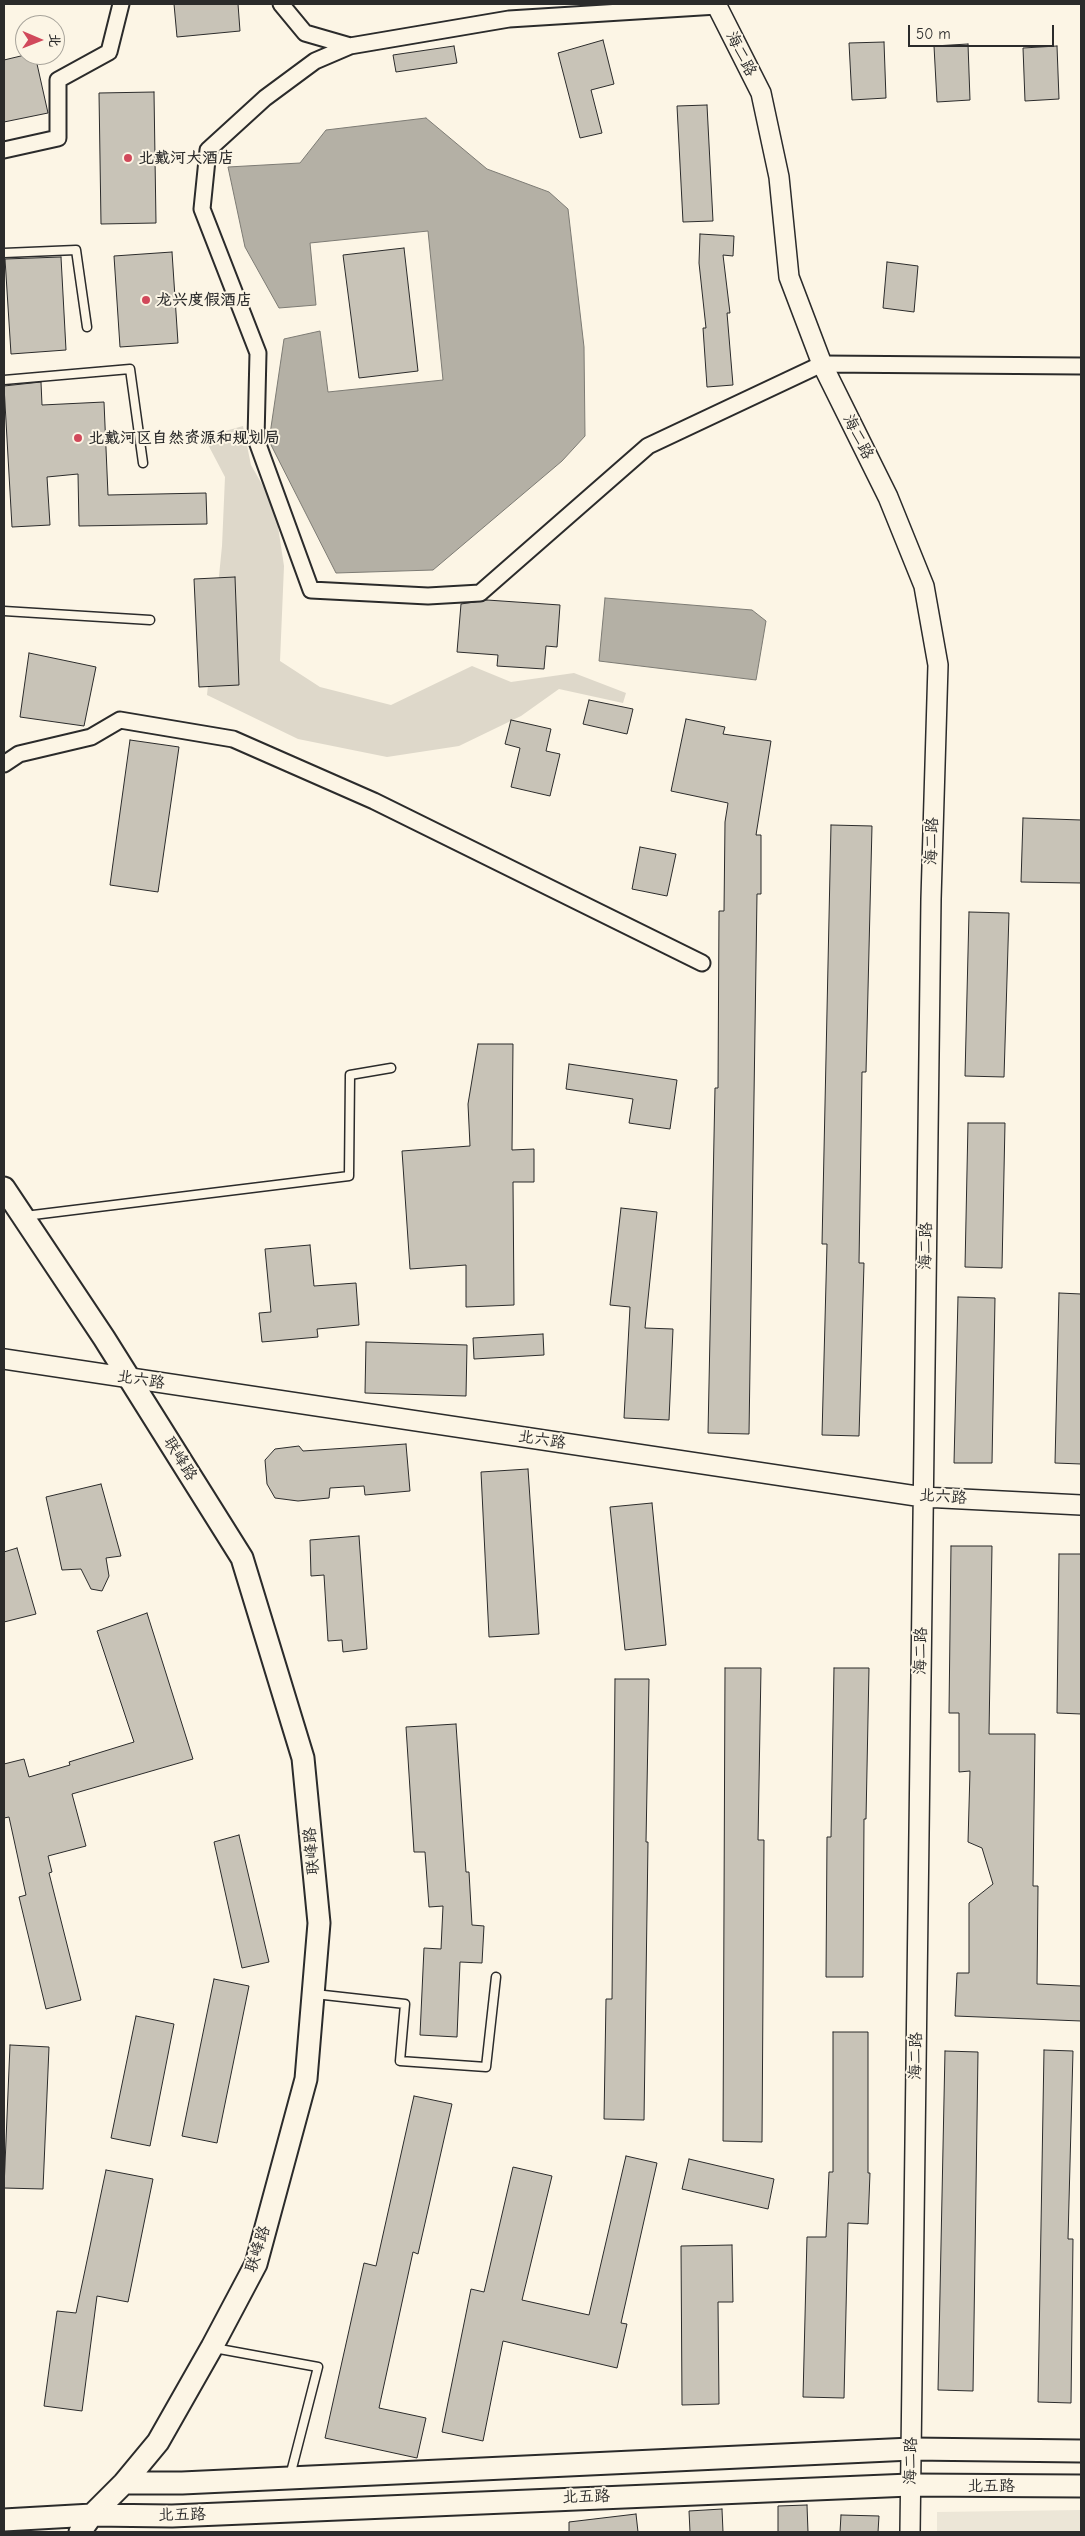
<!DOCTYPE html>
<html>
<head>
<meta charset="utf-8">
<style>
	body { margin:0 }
	#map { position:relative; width:1085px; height:2536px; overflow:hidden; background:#fcf5e5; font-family:"Comic Neue","LXGW WenKai TC",sans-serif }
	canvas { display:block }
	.frame { position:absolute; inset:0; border:5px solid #2b2b2b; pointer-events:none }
	.north { position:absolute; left:15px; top:15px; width:50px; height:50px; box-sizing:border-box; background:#fcf5e5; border:1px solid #a8a49b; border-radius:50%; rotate:91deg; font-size:14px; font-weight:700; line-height:20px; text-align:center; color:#2b2b2b }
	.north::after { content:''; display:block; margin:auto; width:18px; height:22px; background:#d1495b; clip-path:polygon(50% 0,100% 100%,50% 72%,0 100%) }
	.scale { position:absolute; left:908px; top:25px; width:146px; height:22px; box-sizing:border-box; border:2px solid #2b2b2b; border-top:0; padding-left:6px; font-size:15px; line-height:18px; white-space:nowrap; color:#2b2b2b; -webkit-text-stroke:4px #fcf5e5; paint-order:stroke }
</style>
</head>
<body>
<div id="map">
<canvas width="1085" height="2536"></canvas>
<div class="frame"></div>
<div class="north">北</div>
<div class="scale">50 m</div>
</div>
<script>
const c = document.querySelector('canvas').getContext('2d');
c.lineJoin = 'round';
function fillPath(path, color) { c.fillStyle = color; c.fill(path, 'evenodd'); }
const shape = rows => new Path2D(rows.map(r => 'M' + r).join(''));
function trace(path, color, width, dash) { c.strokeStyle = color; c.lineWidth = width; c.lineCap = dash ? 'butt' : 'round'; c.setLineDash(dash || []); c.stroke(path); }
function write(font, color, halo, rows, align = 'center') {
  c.font = font + ' "Comic Neue","LXGW WenKai TC",sans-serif'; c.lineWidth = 4; c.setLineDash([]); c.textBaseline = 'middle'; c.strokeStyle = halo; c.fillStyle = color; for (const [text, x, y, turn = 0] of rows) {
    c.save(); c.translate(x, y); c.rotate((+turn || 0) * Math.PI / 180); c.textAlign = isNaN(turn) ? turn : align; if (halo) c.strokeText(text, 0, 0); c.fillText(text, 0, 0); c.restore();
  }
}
fillPath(shape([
	[1081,2510,1081,2532,937,2532,937,2512]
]), '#ece6d7');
fillPath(shape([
	[243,426,251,465,275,507,284,566,280,661,320,687,391,705,472,666,511,682,574,673,626,693,623,703,559,689,521,716,459,746,387,757,298,739,207,695,222,546,225,477,204,437]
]), '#ded8ca');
const water = shape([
	[426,118,487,169,549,192,568,209,584,347,585,436,562,461,433,570,336,573,269,441,284,339,320,331,328,392,443,380,428,231,310,243,316,305,279,308,245,247,228,167,300,163,326,130,426,118],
	[605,598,752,610,766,621,756,680,599,661,605,598]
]);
fillPath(water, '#b4b0a5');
trace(water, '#7d7b74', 1);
const building = shape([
	[174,4,238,4,240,31,177,37,174,4],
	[603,40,614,84,591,90,602,133,580,138,558,53,603,40],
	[884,42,886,98,852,100,849,43,884,42],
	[968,44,970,100,937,102,934,46,968,44],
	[454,46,457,63,396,72,393,55,454,46],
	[1057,46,1059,99,1025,101,1023,48,1057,46],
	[25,55,35,55,48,113,4,122,4,60,25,55],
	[154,92,156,223,101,224,99,93,154,92],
	[707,105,713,221,683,222,677,106,707,105],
	[700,234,734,236,733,256,723,255,730,313,727,313,733,385,707,387,703,328,706,328,699,263,700,234],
	[404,248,418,371,359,378,343,255,404,248],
	[172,252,178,343,120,347,114,256,172,252],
	[61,257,66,350,11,354,5,259,61,257],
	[887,262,918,266,914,312,883,308,887,262],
	[41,382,42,405,104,402,108,495,206,493,207,524,79,526,78,474,47,477,50,525,12,527,4,386,41,382],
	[235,577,239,685,199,687,194,579,235,577],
	[487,600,560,605,557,647,546,646,544,669,497,666,498,655,457,652,461,604,487,600],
	[29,653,96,667,84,726,20,717,29,653],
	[589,700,633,709,627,734,583,724,589,700],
	[686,719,725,727,723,734,771,741,756,835,761,835,761,894,757,894,749,1434,708,1433,715,1088,718,1088,719,911,724,911,725,822,728,803,671,791,686,719],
	[511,720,551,729,546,751,560,754,550,796,511,787,520,748,505,744,511,720],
	[130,740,179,747,158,892,110,885,130,740],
	[1023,818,1081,820,1081,883,1021,882,1023,818],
	[831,825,872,826,866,1072,862,1072,859,1263,864,1263,859,1436,822,1435,827,1244,822,1244,831,825],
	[640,847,676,854,667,896,632,889,640,847],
	[969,912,1009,913,1004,1077,965,1076,969,912],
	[478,1044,513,1044,512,1150,534,1149,534,1182,513,1182,514,1305,466,1307,466,1265,410,1269,402,1151,470,1146,468,1104,478,1044],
	[569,1064,677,1080,670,1129,629,1123,633,1099,566,1089,569,1064],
	[968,1123,1005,1123,1002,1268,965,1267,968,1123],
	[621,1208,657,1212,645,1328,673,1329,669,1420,624,1418,630,1307,610,1305,621,1208],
	[310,1245,314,1286,356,1283,359,1325,317,1329,318,1337,262,1342,259,1313,271,1312,265,1249,310,1245],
	[1059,1293,1081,1294,1081,1464,1055,1463,1059,1293],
	[958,1297,995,1298,992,1463,954,1463,958,1297],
	[543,1334,544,1355,474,1359,473,1338,543,1334],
	[366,1342,467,1345,466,1396,365,1393,366,1342],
	[406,1444,410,1491,365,1495,364,1486,330,1488,329,1498,298,1501,275,1498,267,1484,265,1460,275,1449,299,1446,303,1451,406,1444],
	[528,1469,539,1634,489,1637,481,1472,528,1469],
	[101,1484,121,1556,106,1558,109,1576,102,1591,91,1589,81,1569,62,1570,46,1497,101,1484],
	[652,1503,666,1645,625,1650,610,1507,652,1503],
	[359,1536,367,1649,343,1652,342,1640,328,1641,324,1575,311,1576,310,1540,359,1536],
	[951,1546,992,1546,989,1734,1035,1734,1033,1886,1038,1886,1037,1984,1081,1986,1081,2021,955,2016,957,1973,969,1973,969,1903,993,1884,982,1848,968,1842,970,1771,959,1772,959,1713,949,1713,951,1546],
	[17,1548,36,1614,4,1622,4,1552,17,1548],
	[1059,1554,1081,1554,1081,1714,1057,1713,1059,1554],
	[147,1613,193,1759,72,1794,86,1846,48,1856,52,1872,49,1873,81,2000,46,2009,19,1897,26,1895,9,1817,4,1818,4,1764,24,1759,29,1777,70,1765,69,1762,134,1742,97,1631,147,1613],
	[725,1668,761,1668,758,1840,764,1840,762,2142,723,2141,725,1668],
	[834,1668,869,1668,866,1819,864,1819,863,1977,826,1977,827,1837,831,1837,834,1668],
	[615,1679,649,1679,646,1842,648,1842,644,2120,604,2119,606,1999,612,1999,615,1679],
	[456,1724,466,1872,469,1872,472,1925,484,1926,482,1963,460,1962,457,2037,420,2035,424,1948,441,1949,443,1906,429,1907,425,1852,414,1852,406,1727,456,1724],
	[239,1835,269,1962,242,1968,214,1842,239,1835],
	[214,1979,249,1986,217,2143,182,2136,214,1979],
	[136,2016,174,2024,150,2146,111,2138,136,2016],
	[833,2032,868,2032,868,2173,870,2173,868,2224,848,2223,844,2398,803,2397,807,2237,826,2237,829,2172,833,2172,833,2032],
	[10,2045,49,2047,43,2189,4,2188,10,2045],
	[1044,2050,1073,2051,1068,2239,1073,2239,1071,2403,1038,2402,1044,2050],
	[945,2051,978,2052,973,2391,938,2390,945,2051],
	[414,2096,452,2104,418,2254,413,2252,379,2408,426,2418,417,2458,325,2438,364,2263,376,2266,414,2096],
	[626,2156,657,2163,621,2323,627,2324,617,2368,503,2341,483,2441,442,2432,471,2289,484,2292,513,2167,552,2176,522,2300,589,2315,626,2156],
	[689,2159,774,2179,768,2209,682,2189,689,2159],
	[106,2170,153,2179,128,2302,97,2296,82,2411,44,2406,57,2311,76,2313,106,2170],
	[732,2245,733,2302,718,2302,719,2404,682,2405,681,2246,732,2245],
	[807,2505,808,2532,778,2532,778,2506,807,2505],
	[722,2509,723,2532,690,2532,689,2511,722,2509],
	[636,2514,638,2532,569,2532,569,2522,636,2514],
	[841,2515,879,2516,878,2532,840,2532,841,2515]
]);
fillPath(building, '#c8c3b7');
trace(building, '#2b2b2b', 1);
const service = shape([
	[4,253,76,250,87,327],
	[4,380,130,369,143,463],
	[4,611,150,620],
	[25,1216,349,1176,350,1075,391,1068],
	[315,1994,405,2004,400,2061,486,2067,496,1977],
	[214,2348,318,2367,290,2476]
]);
const minor = shape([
	[281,4,305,33,350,46],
	[717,6,509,19,350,46,315,61,265,98,208,150,202,209,258,353,256,439,311,590,428,596,480,593,648,446,822,364,1081,366],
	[4,150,58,138,58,80,109,52,121,4],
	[4,764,19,754,91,737,120,720,233,739,374,801,702,963]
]);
const tertiary = shape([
	[716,4,761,93,779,177,789,277,822,364,888,497,924,586,938,665,931,899,910,2532],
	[4,1359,923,1497,1081,1505]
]);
const secondary = shape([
	[4,1188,104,1338,242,1558,303,1758,319,1923,306,2079,256,2264,212,2347,158,2442,124,2483,92,2515,80,2532],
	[124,2483,182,2483,911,2449,1081,2451],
	[4,2520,92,2515,172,2516,910,2485,1081,2486]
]);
trace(service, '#2b2b2b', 11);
trace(minor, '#2b2b2b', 19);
trace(tertiary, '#2b2b2b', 22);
trace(secondary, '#2b2b2b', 25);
trace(service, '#fcf5e5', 8);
trace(minor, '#fcf5e5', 15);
trace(tertiary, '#fcf5e5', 19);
trace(secondary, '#fcf5e5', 21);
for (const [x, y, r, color] of [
	[128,158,5,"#d1495b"],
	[146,300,5,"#d1495b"],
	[78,438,5,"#d1495b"]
]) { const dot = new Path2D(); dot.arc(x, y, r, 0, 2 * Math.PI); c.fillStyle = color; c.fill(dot); trace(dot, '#fcf5e5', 2); }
write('16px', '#2b2b2b', '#fcf5e5', [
	["海二路",741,54,63],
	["海二路",858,437,63],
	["海二路",932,841,-88],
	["海二路",926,1246,-89],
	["北六路",141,1380,9],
	["北六路",542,1440,9],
	["联峰路",180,1459,58],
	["北六路",943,1497,4],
	["海二路",921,1651,-89],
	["联峰路",312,1851,-95],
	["海二路",916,2056,-89],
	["联峰路",258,2249,-72],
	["海二路",911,2461,-89],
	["北五路",991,2486],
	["北五路",586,2497,-2],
	["北五路",182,2515,-1]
]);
write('bold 16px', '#2b2b2b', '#fcf5e5', [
	["北戴河大酒店",138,158],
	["龙兴度假酒店",156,300],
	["北戴河区自然资源和规划局",88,438]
], 'left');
</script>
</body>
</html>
